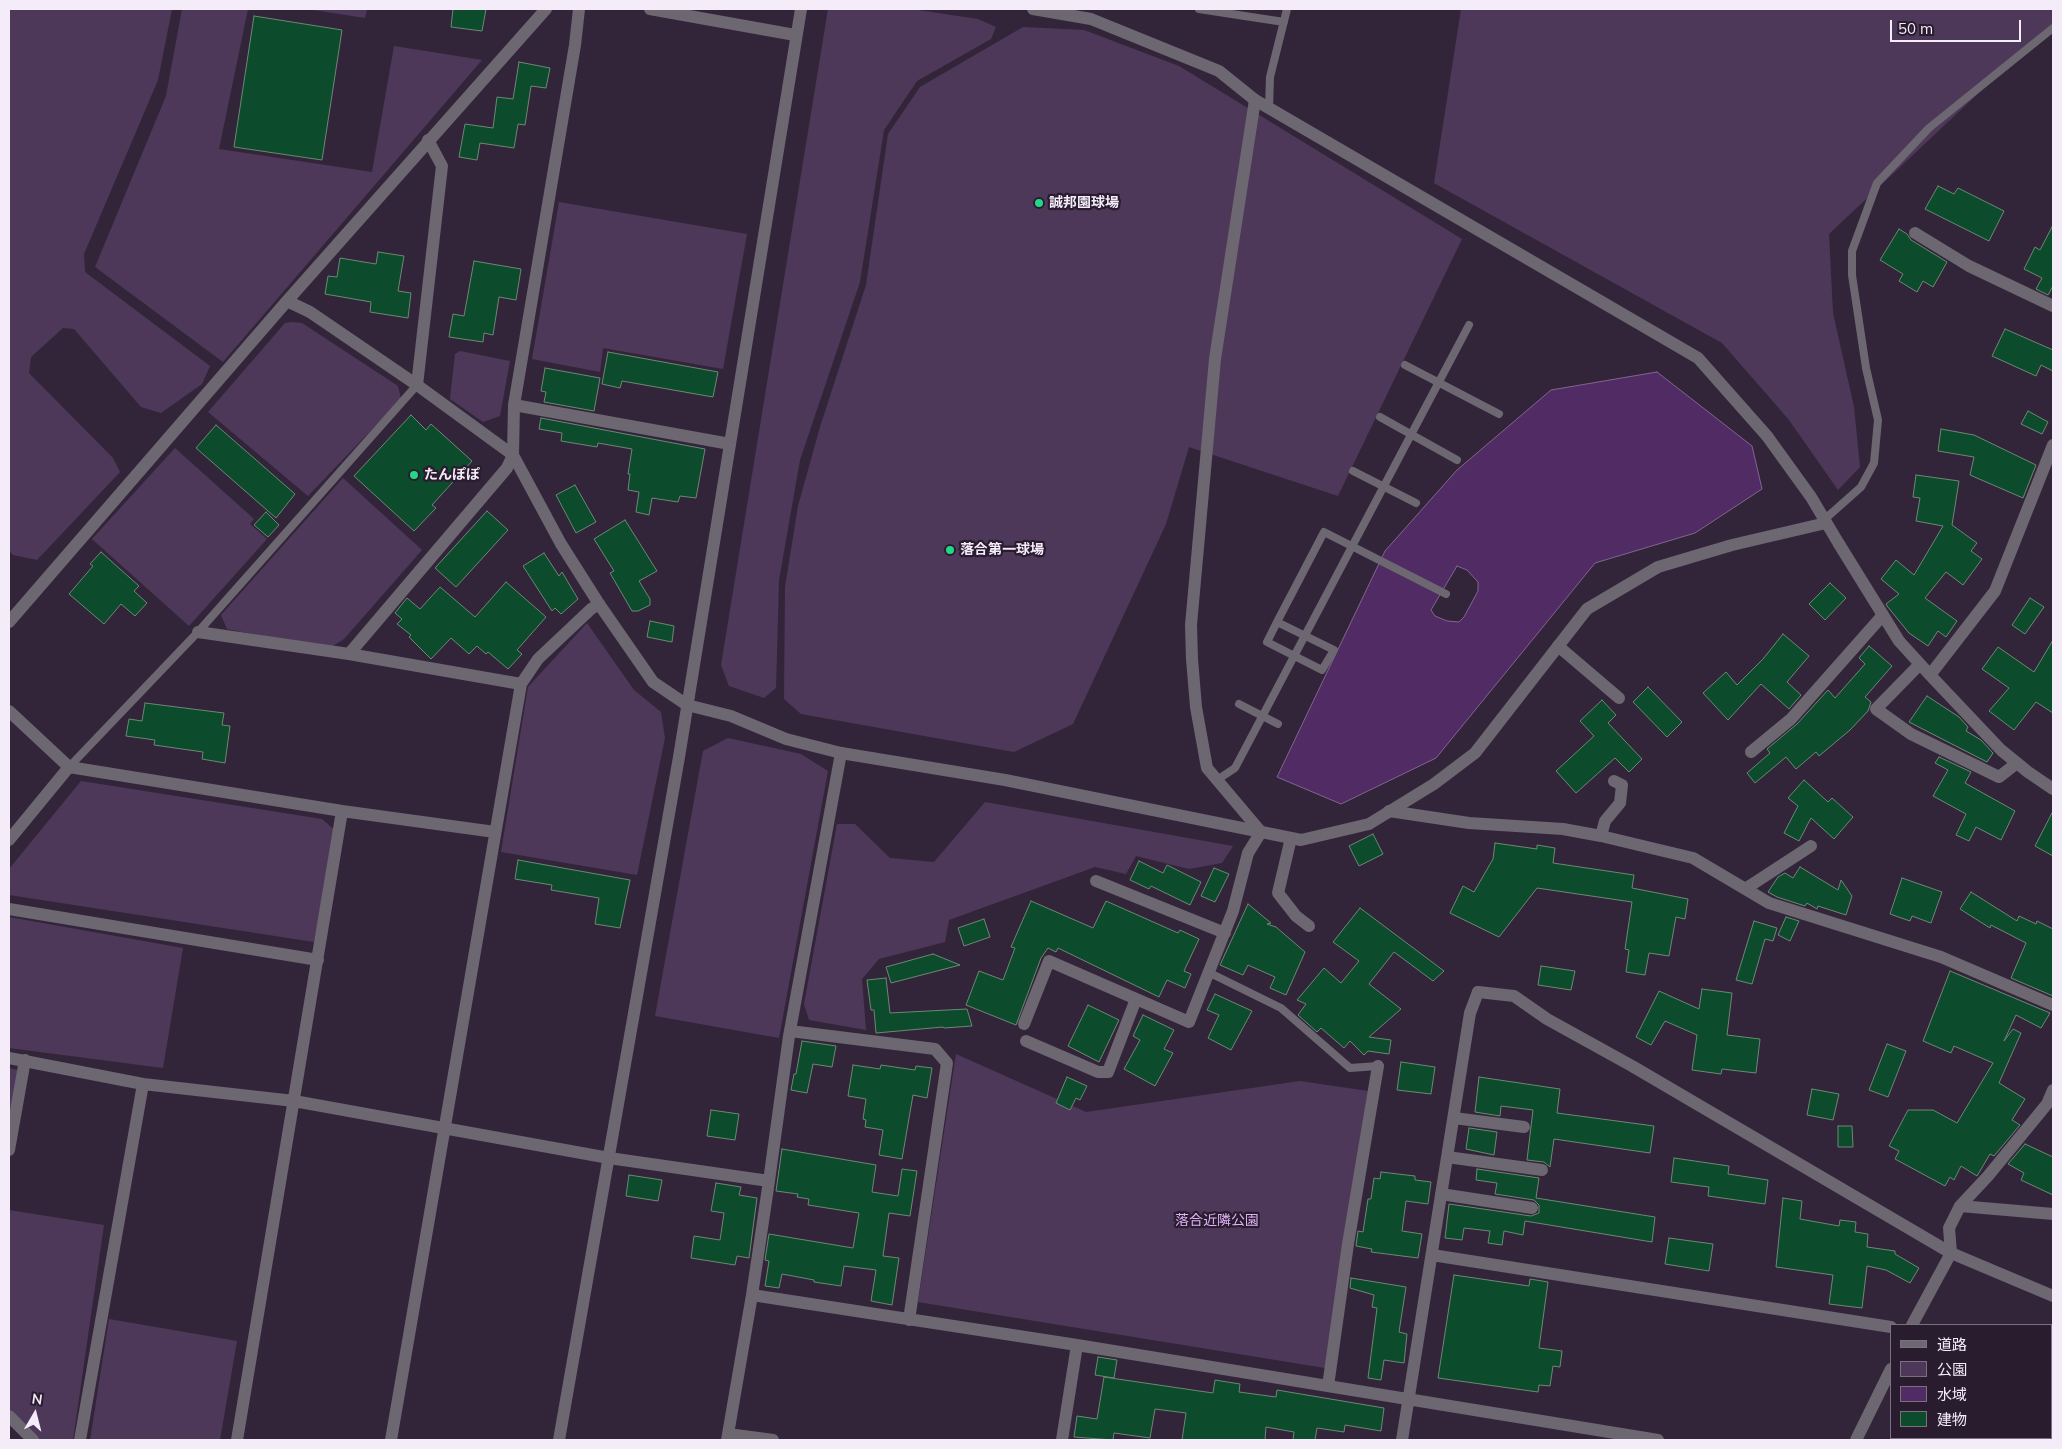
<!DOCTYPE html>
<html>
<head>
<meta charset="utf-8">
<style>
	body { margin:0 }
	#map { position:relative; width:2062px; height:1449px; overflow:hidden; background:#332539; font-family:Mulish,"Noto Sans JP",sans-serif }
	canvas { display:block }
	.frame { position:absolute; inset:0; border:10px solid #f5ecfa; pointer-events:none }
	.legend { position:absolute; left:1890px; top:1324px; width:162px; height:115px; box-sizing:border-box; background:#291c2f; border:1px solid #7b6f80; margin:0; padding:6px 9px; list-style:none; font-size:15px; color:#f5ecfa }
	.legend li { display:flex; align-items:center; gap:10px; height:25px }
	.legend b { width:25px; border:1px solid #7b6f80 }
	.north { position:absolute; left:10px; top:1389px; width:50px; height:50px; -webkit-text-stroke:4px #291c2f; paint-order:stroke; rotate:8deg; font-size:14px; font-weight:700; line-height:20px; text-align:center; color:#f5ecfa }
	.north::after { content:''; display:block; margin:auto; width:18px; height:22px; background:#f5ecfa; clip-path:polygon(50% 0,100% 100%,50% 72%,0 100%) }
	.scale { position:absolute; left:1890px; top:20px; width:131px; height:22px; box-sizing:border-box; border:2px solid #f5ecfa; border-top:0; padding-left:6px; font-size:15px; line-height:18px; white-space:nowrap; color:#f5ecfa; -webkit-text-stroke:4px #291c2f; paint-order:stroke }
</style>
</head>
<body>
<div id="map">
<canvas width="2062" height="1449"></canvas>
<div class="frame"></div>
<ul class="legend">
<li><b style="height:6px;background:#6d6771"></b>道路</li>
<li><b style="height:14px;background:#4e385a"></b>公園</li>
<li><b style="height:14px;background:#512b63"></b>水域</li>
<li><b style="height:14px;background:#0d4b2d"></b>建物</li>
</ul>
<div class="north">N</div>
<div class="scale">50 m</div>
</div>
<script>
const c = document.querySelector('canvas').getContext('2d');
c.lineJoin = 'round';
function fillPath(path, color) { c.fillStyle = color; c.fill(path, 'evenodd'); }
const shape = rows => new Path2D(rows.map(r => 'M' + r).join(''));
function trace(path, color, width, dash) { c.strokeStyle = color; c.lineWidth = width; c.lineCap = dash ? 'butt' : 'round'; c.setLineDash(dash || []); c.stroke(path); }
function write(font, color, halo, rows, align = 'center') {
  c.font = font + ' Mulish,"Noto Sans JP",sans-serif'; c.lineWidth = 4.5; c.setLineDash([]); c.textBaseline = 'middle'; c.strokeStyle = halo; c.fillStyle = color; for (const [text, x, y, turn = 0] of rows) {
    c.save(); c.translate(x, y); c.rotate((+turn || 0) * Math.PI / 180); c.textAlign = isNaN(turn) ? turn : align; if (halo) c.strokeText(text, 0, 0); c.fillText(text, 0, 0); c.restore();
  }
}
fillPath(shape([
	[9,9,172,9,158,80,84,254,85,272,210,366,202,384,161,413,141,407,74,329,63,328,31,357,29,373,113,458,120,472,37,560,13,555,9,551],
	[182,9,248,9,219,149,372,172,394,46,482,60,223,362,95,267,166,96],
	[307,9,367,9,365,18],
	[828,9,911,9,978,19,996,27,991,39,917,81,884,130,860,282,800,460,779,580,776,688,764,698,729,686,721,665],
	[1461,9,2053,9,2053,23,1829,234,1833,313,1854,407,1860,467,1838,490,1789,420,1722,343,1434,183],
	[1023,27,1084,30,1179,66,1462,239,1338,496,1189,447,1166,524,1073,724,1014,752,801,714,784,699,785,587,798,506,820,427,866,285,888,134,920,87],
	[559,202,747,234,723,369,603,348,600,372,532,359],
	[292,322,302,323,398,386,401,399,308,496,208,412,285,323],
	[460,351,510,361,500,416,483,422,450,399,455,354],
	[175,448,254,519,250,524,267,539,189,626,92,539],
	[343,478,422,550,344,639,328,649,227,629,221,615],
	[587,623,634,690,661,712,665,738,637,875,501,852,528,687],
	[728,738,801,754,828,771,779,1038,655,1016,703,751],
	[81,781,322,819,338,833,314,942,9,895,9,869],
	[985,802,1233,846,1222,863,1189,869,1136,856,1126,874,1095,867,949,920,945,942,879,959,862,979,866,1030,809,1020,804,1004,837,824,855,824,890,858,934,862],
	[9,917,183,948,163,1068,9,1048],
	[956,1054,1086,1112,1300,1081,1368,1091,1325,1368,918,1302],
	[9,1068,18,1070,9,1118],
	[9,1210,104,1225,73,1440,39,1440,9,1409],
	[109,1319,237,1341,220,1440,90,1440]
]), '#4e385a');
const water = shape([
	[1657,372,1752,446,1762,489,1695,533,1595,563,1436,758,1341,804,1277,777,1385,551,1457,470,1551,390,1657,372],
	[1457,566,1467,570,1478,582,1478,591,1464,617,1459,622,1447,621,1435,616,1431,610,1457,566]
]);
fillPath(water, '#512b63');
trace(water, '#826590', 1);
const building = shape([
	[453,9,486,9,482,31,451,27,453,9],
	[254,16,342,30,322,160,234,147,254,16],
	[519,62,550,68,546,88,531,86,525,125,518,124,514,148,480,143,477,160,459,157,465,124,493,128,497,97,513,99,519,62],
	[1938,186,1954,194,1958,188,2004,211,1989,241,1925,209,1938,186],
	[2053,225,2053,286,2048,295,2036,289,2042,278,2024,269,2035,247,2040,250,2053,225],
	[1899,229,1907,234,1911,240,1947,262,1933,287,1923,281,1917,292,1899,281,1903,274,1880,260,1899,229],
	[378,252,404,256,398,291,411,293,408,318,370,312,371,302,325,294,328,276,337,277,340,258,376,264,378,252],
	[474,261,521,269,516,300,499,297,493,335,484,333,483,342,449,337,453,314,464,316,474,261],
	[2005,329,2053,350,2053,371,2041,365,2036,376,1992,356,2005,329],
	[608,352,718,372,713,397,622,381,620,388,602,384,608,352],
	[545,368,600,378,594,411,544,402,546,392,541,391,545,368],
	[2028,411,2048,422,2042,434,2021,424,2028,411],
	[411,415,426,430,431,424,472,461,432,505,436,508,414,531,354,476,411,415],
	[541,418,705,449,696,498,680,496,678,502,652,498,649,515,636,512,639,492,628,490,630,474,628,474,632,449,598,443,597,447,561,441,562,433,539,429,541,418],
	[216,425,295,494,276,518,196,448,216,425],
	[1941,429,1974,435,2036,465,2023,498,1970,475,1974,457,1938,451,1941,429],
	[1916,475,1959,481,1952,525,1977,543,1971,551,1982,559,1963,585,1946,572,1925,598,1957,621,1946,637,1938,631,1928,646,1909,633,1887,606,1886,604,1899,594,1881,579,1896,560,1914,575,1943,526,1916,521,1920,498,1913,497,1916,475],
	[575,485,596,522,576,533,556,495,575,485],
	[487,511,508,530,456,587,435,568,487,511],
	[266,512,279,525,268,537,254,525,266,512],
	[625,520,657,571,639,581,650,599,650,605,638,611,632,611,610,573,614,571,594,539,625,520],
	[101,552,139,586,134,591,147,603,135,616,121,604,104,624,69,594,93,566,90,564,101,552],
	[544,553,559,576,562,572,578,599,561,614,555,608,552,611,523,566,544,553],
	[506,582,546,617,517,650,522,654,508,669,488,652,486,654,477,646,469,654,451,638,431,659,409,637,411,635,397,624,402,619,395,613,407,598,420,609,440,587,475,617,506,582],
	[1830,583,1846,598,1825,620,1809,604,1830,583],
	[2030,598,2044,607,2025,634,2012,625,2030,598],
	[650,621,674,626,672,642,647,637,650,621],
	[1783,634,1809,656,1787,682,1801,695,1789,709,1761,684,1728,720,1703,693,1726,672,1737,685,1763,659,1783,634],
	[2053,640,2053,713,2036,702,2014,730,1989,711,2009,688,1982,669,1998,647,2034,672,2053,640],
	[1869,646,1892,666,1865,697,1871,702,1868,711,1850,730,1819,756,1816,752,1796,769,1786,757,1755,783,1747,773,1770,753,1767,749,1797,724,1828,690,1835,698,1865,664,1859,658,1869,646],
	[1648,687,1682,722,1667,737,1633,702,1648,687],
	[1927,696,1959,717,1968,727,1966,731,1981,740,1993,753,1987,762,1909,722,1927,696],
	[1602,700,1616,715,1608,723,1642,759,1629,772,1615,758,1576,793,1556,771,1594,736,1580,721,1602,700],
	[145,703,224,713,222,725,230,726,225,763,202,759,203,752,154,745,155,740,126,736,129,719,142,721,145,703],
	[1939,757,1971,772,1965,783,2015,811,2001,840,1976,827,1969,841,1956,835,1966,814,1933,796,1948,770,1935,763,1939,757],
	[1804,780,1828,802,1832,798,1853,817,1834,839,1811,818,1799,841,1784,833,1798,806,1788,798,1804,780],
	[2053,811,2053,856,2035,846,2053,811],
	[1373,834,1383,854,1359,866,1349,846,1373,834],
	[1495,843,1537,849,1537,845,1555,848,1553,863,1634,875,1632,888,1688,899,1685,919,1676,917,1669,956,1649,953,1645,975,1626,972,1629,950,1625,949,1632,902,1537,888,1499,937,1450,913,1463,886,1474,892,1493,859,1495,843],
	[518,860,630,880,620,928,595,924,599,898,551,890,552,885,515,879,518,860],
	[1139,861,1163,873,1167,865,1201,882,1190,905,1151,886,1149,889,1130,880,1139,861],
	[1800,867,1838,890,1841,880,1852,896,1846,915,1818,906,1817,909,1807,903,1805,906,1777,897,1768,892,1778,877,1785,873,1793,878,1800,867],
	[1214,868,1229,874,1215,902,1201,896,1214,868],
	[1902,878,1942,892,1931,923,1912,916,1910,921,1890,914,1902,878],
	[1971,892,2017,921,2019,916,2036,924,2037,921,2053,929,2053,996,2011,978,2026,943,1991,925,1990,928,1960,909,1971,892],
	[1031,901,1093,928,1106,901,1178,933,1180,930,1199,939,1184,971,1191,974,1185,988,1167,980,1159,997,1058,948,1056,952,1048,948,1041,958,1016,1025,966,1005,979,971,1003,980,1015,948,1011,947,1031,901],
	[1248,904,1271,923,1267,924,1276,927,1305,952,1286,995,1270,988,1275,977,1248,965,1243,975,1220,965,1248,904],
	[1360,908,1444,971,1433,981,1394,952,1369,984,1401,1009,1369,1037,1391,1040,1389,1054,1368,1051,1364,1055,1350,1041,1344,1048,1321,1028,1317,1032,1298,1015,1306,1004,1297,1000,1324,968,1341,983,1359,961,1333,942,1360,908],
	[1786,917,1799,921,1790,941,1778,935,1786,917],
	[984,919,990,937,964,946,958,928,984,919],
	[1754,921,1777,928,1773,941,1765,939,1752,984,1736,980,1754,921],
	[933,954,960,965,891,983,886,967,933,954],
	[1541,966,1575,971,1571,990,1538,985,1541,966],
	[1950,971,2050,1013,2041,1028,2016,1015,2004,1041,2013,1029,2021,1033,1999,1083,2025,1099,2012,1120,2020,1125,1994,1156,1990,1154,1977,1176,1961,1166,1954,1180,1950,1177,1945,1186,1895,1159,1899,1151,1889,1146,1908,1110,1933,1110,1957,1123,1993,1063,1954,1046,1951,1053,1923,1041,1950,971],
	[886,978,890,1013,967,1009,972,1026,944,1028,943,1027,876,1033,874,1010,871,1010,867,980,886,978],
	[1702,989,1732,993,1727,1035,1760,1039,1756,1073,1722,1069,1721,1074,1692,1070,1697,1035,1665,1021,1651,1045,1636,1037,1659,991,1699,1009,1702,989],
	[1215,994,1252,1011,1231,1050,1208,1038,1219,1015,1207,1010,1215,994],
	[1088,1005,1119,1020,1099,1062,1068,1046,1088,1005],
	[1143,1015,1174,1030,1164,1049,1173,1053,1155,1086,1124,1069,1140,1040,1133,1036,1143,1015],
	[802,1041,836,1046,832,1067,813,1064,807,1093,791,1090,794,1074,796,1074,802,1041],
	[1887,1044,1906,1051,1888,1097,1869,1090,1887,1044],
	[1401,1062,1435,1067,1431,1094,1397,1090,1401,1062],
	[853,1065,880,1069,881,1065,915,1070,916,1066,932,1068,927,1098,913,1095,902,1159,879,1155,883,1130,865,1127,866,1120,863,1119,866,1099,848,1096,853,1065],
	[1067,1077,1087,1086,1080,1100,1076,1098,1070,1110,1056,1103,1067,1077],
	[1479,1077,1560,1089,1557,1113,1654,1126,1650,1153,1554,1139,1550,1167,1544,1162,1527,1160,1533,1110,1501,1106,1500,1116,1475,1112,1479,1077],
	[1812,1089,1839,1094,1833,1120,1807,1115,1812,1089],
	[711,1110,739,1114,735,1140,707,1136,711,1110],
	[1838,1126,1852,1126,1853,1147,1838,1147,1838,1126],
	[1469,1128,1497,1132,1494,1155,1466,1149,1469,1128],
	[2025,1144,2053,1157,2053,1195,2021,1180,2024,1173,2008,1164,2025,1144],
	[782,1149,876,1165,872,1192,898,1196,902,1169,917,1171,910,1216,889,1213,883,1256,899,1258,892,1305,871,1301,876,1270,844,1266,841,1286,814,1282,814,1280,782,1274,779,1288,765,1286,769,1261,765,1260,769,1234,853,1248,859,1213,808,1205,809,1199,797,1197,798,1194,776,1191,782,1149],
	[1674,1158,1729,1166,1728,1174,1768,1180,1765,1204,1708,1196,1709,1187,1671,1182,1674,1158],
	[1477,1169,1539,1178,1536,1198,1655,1217,1652,1242,1525,1221,1523,1235,1504,1231,1502,1245,1488,1243,1490,1231,1464,1228,1462,1240,1445,1238,1449,1204,1531,1216,1539,1213,1539,1205,1534,1200,1495,1194,1497,1183,1476,1180,1477,1169],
	[1381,1172,1415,1176,1415,1180,1431,1182,1428,1204,1406,1201,1402,1231,1422,1234,1418,1258,1371,1252,1372,1249,1356,1246,1358,1231,1363,1232,1368,1199,1371,1199,1374,1178,1380,1179,1381,1172],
	[629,1175,662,1180,658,1201,626,1196,629,1175],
	[716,1183,741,1187,739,1195,757,1198,749,1258,737,1256,735,1265,691,1258,694,1236,720,1240,724,1213,711,1211,716,1183],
	[1783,1198,1802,1201,1800,1219,1839,1226,1840,1220,1856,1222,1855,1232,1868,1234,1867,1247,1895,1251,1895,1254,1919,1268,1910,1283,1886,1270,1867,1266,1862,1308,1829,1304,1833,1275,1776,1267,1783,1198],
	[1669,1238,1713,1244,1709,1271,1665,1264,1669,1238],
	[1454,1275,1529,1286,1530,1279,1548,1282,1539,1348,1562,1351,1560,1367,1553,1366,1550,1386,1539,1385,1538,1392,1438,1378,1454,1275],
	[1351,1278,1406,1287,1399,1332,1407,1334,1404,1363,1384,1360,1381,1380,1368,1378,1377,1308,1372,1307,1374,1295,1350,1288,1351,1278],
	[1098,1357,1117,1360,1114,1378,1095,1375,1098,1357],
	[1104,1377,1213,1393,1215,1380,1240,1384,1239,1392,1276,1397,1277,1390,1384,1408,1381,1431,1345,1425,1344,1432,1317,1428,1315,1440,1293,1440,1294,1432,1266,1427,1265,1440,1182,1440,1186,1413,1155,1409,1150,1438,1114,1433,1113,1440,1074,1437,1077,1416,1097,1419,1104,1377]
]);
fillPath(building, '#0d4b2d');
trace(building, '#6d8776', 1);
trace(shape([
	[1199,9,1284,22],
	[1269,108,1270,77,1287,9],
	[1405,365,1499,414],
	[1380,417,1457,460],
	[1353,471,1416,503],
	[1825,519,1861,487,1874,463,1878,420,1866,368,1852,275,1852,251,1877,183,1929,128,2053,28],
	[1277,622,1334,650,1322,670,1267,642,1277,622,1324,532,1446,594],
	[1239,704,1278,724],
	[69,767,198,632,417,385],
	[1217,780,1235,768,1469,325],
	[1208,972,1281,1008,1350,1068,1378,1066]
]), '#6d6771', 8);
trace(shape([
	[650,9,795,35],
	[1915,233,1969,266,2053,306],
	[417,385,442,166,428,140],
	[514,405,730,444],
	[1839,544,1899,641,1930,675,2001,750,2028,772,2053,789],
	[198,632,349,654,521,684],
	[1558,646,1619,698],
	[349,654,507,468,513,455,514,405,575,45,579,9],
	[1920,664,1876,709,1911,734,1999,777,2017,763],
	[1930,675,1995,591,2053,445],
	[9,711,69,767,342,811,495,832],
	[1751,752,1791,719,1883,615],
	[1389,811,1469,823,1563,829,1601,836,1693,858,1769,903,1941,957,2053,1005],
	[1601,836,1605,821,1620,803,1622,785,1614,781],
	[1291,838,1278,893,1296,916,1309,926],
	[9,840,69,767],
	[1096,881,1225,933],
	[1745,889,1811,846],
	[9,909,318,960],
	[1024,1024,1049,961,1189,1022,1233,911,1248,853,1261,832,1207,768,1196,707,1192,659,1191,625,1215,359,1255,100],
	[790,1031,935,1049,947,1063,909,1320],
	[1026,1041,1098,1072,1108,1072,1136,999],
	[9,1058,143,1084,294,1101,609,1158,769,1181,752,1295,727,1440],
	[1454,1118,1524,1127],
	[9,1150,25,1060],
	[1447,1157,1542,1170],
	[769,1181,789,1036,841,753],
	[1441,1194,1532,1208],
	[1960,1206,2053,1214],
	[1951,1253,1949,1228,1960,1206,1988,1176,2047,1104,2053,1090],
	[1432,1255,1891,1327],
	[752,1295,1077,1345,1658,1440],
	[1328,1386,1348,1244,1378,1066],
	[9,1416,33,1440],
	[728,1434,773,1440],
	[80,1440,143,1084],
	[237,1440,342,811],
	[391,1440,521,684,538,659,591,609,599,604],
	[1062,1440,1077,1345],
	[1402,1440,1470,1013,1478,992],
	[1964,1440,1964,1438]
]), '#6d6771', 12);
trace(shape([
	[1033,9,1091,19,1219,71,1255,100,1698,358,1767,436,1811,497,1839,544],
	[287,301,310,312,417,385,513,455,561,544,599,604,653,682,687,705,731,716,786,739,841,753,1005,780,1301,840,1369,824,1434,784,1475,753,1587,609,1658,567,1732,545,1826,523],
	[9,622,287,301,546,9],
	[1478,992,1514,996,1547,1019,1632,1066,1951,1253,2053,1296],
	[1912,1325,1951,1253],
	[559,1440,679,757,801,9],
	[1856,1440,1891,1369]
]), '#6d6771', 12);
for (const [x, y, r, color] of [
	[1039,203,5,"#22d887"],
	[414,475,5,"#22d887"],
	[950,550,5,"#22d887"]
]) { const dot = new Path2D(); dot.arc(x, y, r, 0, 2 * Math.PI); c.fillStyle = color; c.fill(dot); trace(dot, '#291c2f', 2); }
write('bold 14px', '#f5ecfa', '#291c2f', [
	["誠邦園球場",1049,203],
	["たんぽぽ",424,475],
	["落合第一球場",960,550]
], 'left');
write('14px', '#dfb2f6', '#291c2f', [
	["落合近隣公園",1217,1221]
]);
</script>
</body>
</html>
